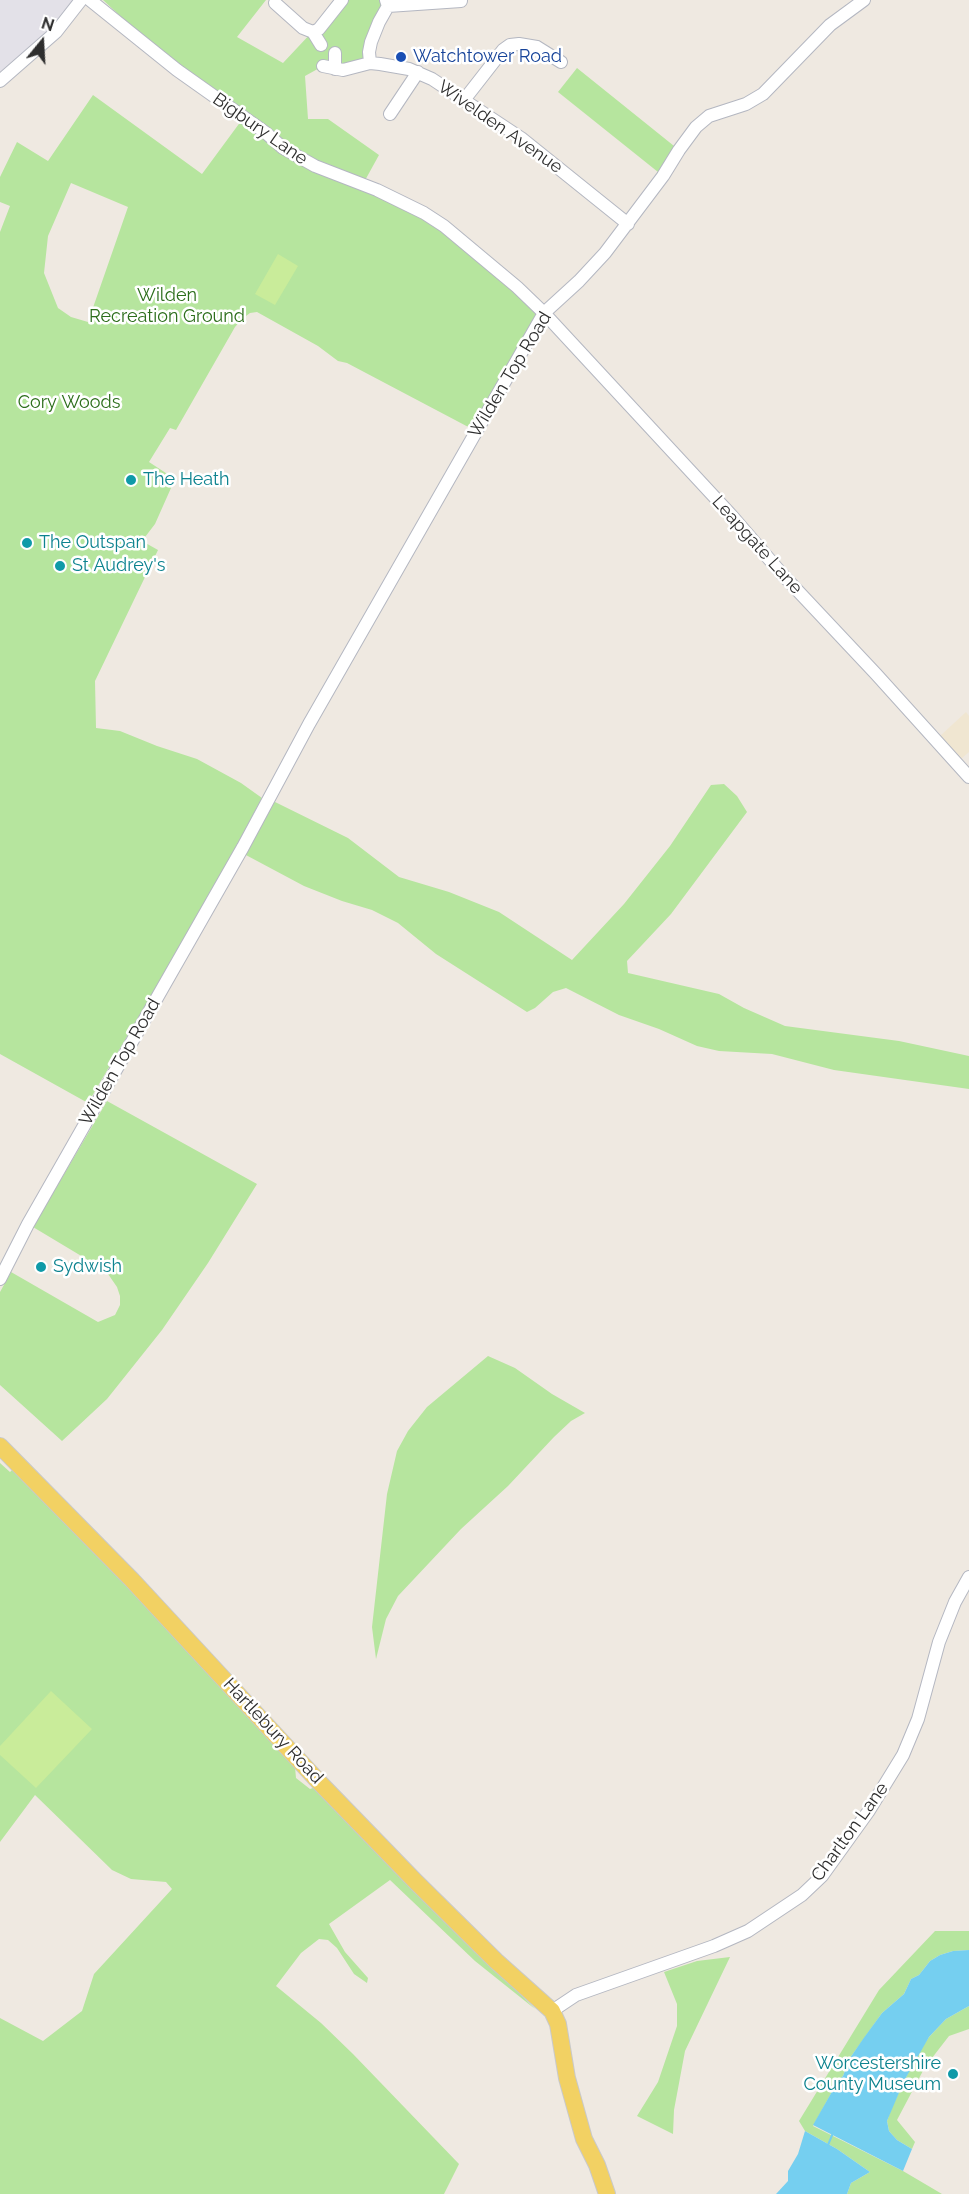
<!DOCTYPE html>
<html>
<head>
<meta charset="utf-8">
<style>
	body { margin:0 }
	#map { position:relative; width:969px; height:2194px; overflow:hidden; background:#efe9e1; font-family:Raleway,sans-serif }
	canvas { display:block }
	.north { position:absolute; left:12px; top:12px; width:60px; height:60px; -webkit-text-stroke:4px #fff; paint-order:stroke; rotate:18deg; font-size:16px; font-weight:700; line-height:24px; text-align:center; color:#2e2e2e }
	.north::after { content:''; display:block; margin:auto; width:21px; height:27px; background:#2e2e2e; clip-path:polygon(50% 0,100% 100%,50% 72%,0 100%) }
</style>
</head>
<body>
<div id="map">
<canvas width="969" height="2194"></canvas>
<div class="north">N</div>
</div>
<script>
const c = document.querySelector('canvas').getContext('2d');
c.lineJoin = 'round';
function fillPath(path, color) { c.fillStyle = color; c.fill(path, 'evenodd'); }
const shape = rows => new Path2D(rows.map(r => 'M' + r).join(''));
function trace(path, color, width, dash) { c.strokeStyle = color; c.lineWidth = width; c.lineCap = dash ? 'butt' : 'round'; c.setLineDash(dash || []); c.stroke(path); }
function write(font, color, halo, rows, align = 'center') {
  c.font = font + ' Raleway,sans-serif'; c.lineWidth = 5; c.setLineDash([]); c.textBaseline = 'middle'; c.strokeStyle = halo; c.fillStyle = color; for (const [text, x, y, turn = 0] of rows) {
    c.save(); c.translate(x, y); c.rotate((+turn || 0) * Math.PI / 180); c.textAlign = isNaN(turn) ? turn : align; if (halo) c.strokeText(text, 0, 0); c.fillText(text, 0, 0); c.restore();
  }
}
fillPath(shape([
	[0,0,81,0,0,81]
]), '#e3e1e8');
fillPath(shape([
	[966,712,969,716,969,752,961,759,940,736]
]), '#f0e6d1');
fillPath(shape([
	[103,0,266,0,237,37,283,63,342,0,386,0,370,63,323,66,305,76,308,119,328,119,379,155,363,184,413,207,544,313,474,430,347,363,338,361,318,346,257,312,250,313,242,319,235,327,176,430,170,428,149,462,175,479,155,524,142,541,158,550,95,681,96,728,120,731,157,746,197,759,241,783,262,798,237,845,234,854,88,1103,0,1054,0,232,10,206,0,202,0,177,17,142,48,161,93,95,202,174,244,117,133,28],
	[71,183,128,207,88,322,71,317,58,308,44,273,48,236],
	[577,68,679,150,663,176,558,92],
	[724,784,737,796,747,812,671,914,627,961,628,973,719,994,744,1008,785,1026,899,1041,969,1056,969,1089,834,1070,772,1054,719,1051,697,1046,659,1029,619,1015,566,988,553,992,535,1008,527,1012,436,954,398,923,372,910,342,901,304,886,244,854,273,801,348,838,399,877,449,892,499,912,572,960,624,904,670,846,711,785],
	[107,1101,257,1184,208,1263,162,1330,107,1399,62,1441,0,1385,0,1292,11,1272,98,1322,115,1315,120,1305,120,1296,117,1287,108,1274,88,1260,33,1227],
	[488,1356,515,1368,552,1394,585,1413,571,1421,554,1437,508,1486,461,1529,398,1596,386,1619,376,1659,372,1627,387,1494,397,1451,408,1431,427,1407],
	[0,1463,10,1472,13,1469,138,1595,295,1767,296,1778,310,1789,316,1787,535,2009,475,1961,390,1880,329,1924,345,1952,368,1978,367,1983,354,1974,337,1948,328,1940,319,1939,301,1953,276,1986,321,2023,353,2054,459,2164,444,2194,0,2194,0,2018,43,2041,82,2011,94,1974,172,1889,166,1882,131,1879,112,1870,35,1795,0,1842],
	[935,1931,969,1931,969,1950,953,1951,940,1955,930,1961,919,1975,911,1979,904,1994,882,2013,850,2058,843,2076,838,2081,813,2126,903,2171,942,2194,847,2194,851,2183,870,2172,837,2149,805,2131,799,2121,879,1990],
	[730,1957,685,2051,674,2110,673,2134,637,2116,658,2082,677,2026,677,2004,664,1972,697,1961],
	[969,2006,969,2029,949,2036,925,2067,897,2120,915,2142,912,2149,897,2140,889,2131,887,2121,892,2107,916,2056,929,2037,946,2019]
]), '#b6e59e');
fillPath(shape([
	[278,254,298,266,275,305,255,294],
	[51,1691,92,1729,36,1788,0,1755,0,1746]
]), '#c9ec9a');
fillPath(shape([
	[969,1950,969,2006,946,2019,929,2037,904,2081,887,2121,889,2131,897,2140,912,2149,903,2171,813,2125,838,2081,843,2076,850,2058,863,2039,882,2013,904,1994,911,1979,919,1975,930,1961,940,1955,953,1951],
	[805,2131,837,2149,870,2172,851,2183,847,2194,776,2194,788,2181,788,2171,798,2154]
]), '#75cff0');
trace(shape([
	[828,2145,833,2133]
]), '#75cff0', 2);
const minor = shape([
	[90,0,177,70,266,133,283,148,315,166,377,190,424,213,444,226,517,287,544,313,732,516,782,574,876,674,969,777],
	[275,3,303,28,313,32,319,29,342,0],
	[388,6,461,1],
	[313,32,321,45],
	[335,53,335,69],
	[370,63,369,52,371,42,379,22,388,6,386,0],
	[323,66,343,70,370,63,380,64,409,69,432,79,521,138,628,224],
	[0,81,56,32,81,0],
	[464,100,503,50,510,45,519,44,537,47,561,62],
	[390,114,418,72],
	[0,1279,28,1224,243,847,309,724,544,313,579,281,605,253,663,176,679,150,696,127,709,116,746,104,763,94,830,25,864,0],
	[552,2011,576,1995,714,1946,748,1931,802,1895,822,1876,868,1812,903,1755,918,1719,939,1642,955,1602,969,1577]
]);
const major = shape([
	[0,1446,132,1580,319,1782,415,1881,496,1961,552,2011,558,2024,567,2078,584,2139,597,2165,607,2194]
]);
trace(minor, '#b4b7c1', 14);
trace(major, '#c9c9c9', 18);
trace(minor, '#fff', 12);
trace(major, '#f2d163', 16);
for (const [x, y, r, color] of [
	[401,57,6,"#1a4fb4"],
	[131,480,6,"#0f9aa8"],
	[27,543,6,"#0f9aa8"],
	[60,566,6,"#0f9aa8"],
	[41,1267,6,"#0f9aa8"],
	[953,2074,6,"#0f9aa8"]
]) { const dot = new Path2D(); dot.arc(x, y, r, 0, 2 * Math.PI); c.fillStyle = color; c.fill(dot); trace(dot, '#fff', 2); }
write('18px', '#164399', '#fff', [
	["Watchtower Road",413,57]
], 'left');
write('18px', '#2e2e2e', '#fff', [
	["Wivelden Avenue",500,127,35],
	["Bigbury Lane",260,129,35],
	["Wilden Top Road",510,375,-59],
	["Leapgate Lane",757,545,48],
	["Wilden Top Road",120,1062,-60],
	["Hartlebury Road",273,1731,47],
	["Charlton Lane",850,1832,-54]
]);
write('18px', '#2c6e1b', '#fff', [
	["Wilden",167,296],
	["Recreation Ground",167,317],
	["Cory Woods",69,403]
]);
write('18px', '#0d838f', '#fff', [
	["The Heath",143,480],
	["The Outspan",39,543],
	["St Audrey's",72,566],
	["Sydwish",53,1267],
	["Worcestershire",941,2064,"right"],
	["County Museum",941,2085,"right"]
], 'left');
</script>
</body>
</html>
